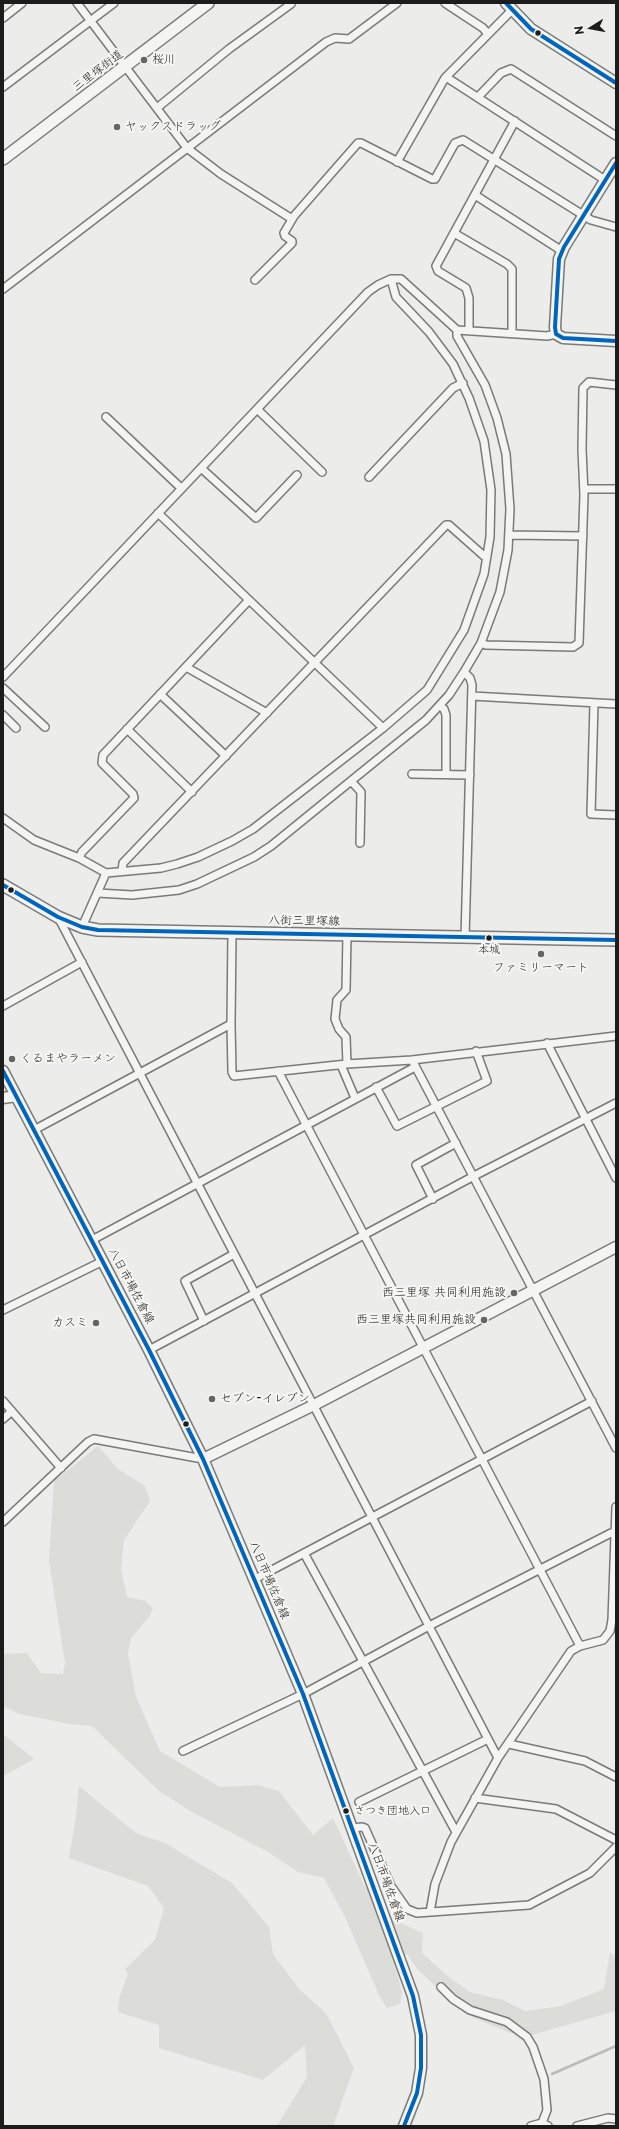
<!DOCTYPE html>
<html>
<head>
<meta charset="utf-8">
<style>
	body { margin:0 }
	#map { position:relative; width:619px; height:2129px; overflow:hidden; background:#ececea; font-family:"Playpen Sans",sans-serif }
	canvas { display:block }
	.frame { position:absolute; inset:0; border:4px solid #1c1c1c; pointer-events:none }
	.north { position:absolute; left:571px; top:8px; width:40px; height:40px; -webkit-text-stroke:3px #f6f6f2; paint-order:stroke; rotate:259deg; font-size:11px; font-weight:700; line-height:16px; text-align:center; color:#1c1c1c }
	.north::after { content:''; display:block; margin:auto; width:14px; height:18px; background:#1c1c1c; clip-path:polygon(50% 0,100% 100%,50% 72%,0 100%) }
</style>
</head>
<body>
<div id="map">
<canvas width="619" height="2129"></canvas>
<div class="frame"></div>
<div class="north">N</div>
</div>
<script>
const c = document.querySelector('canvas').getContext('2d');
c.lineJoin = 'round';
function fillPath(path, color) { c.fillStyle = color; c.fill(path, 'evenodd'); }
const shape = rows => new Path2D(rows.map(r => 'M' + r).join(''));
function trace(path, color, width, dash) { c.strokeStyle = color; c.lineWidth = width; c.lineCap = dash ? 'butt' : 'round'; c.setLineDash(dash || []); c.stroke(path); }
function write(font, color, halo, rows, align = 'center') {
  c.font = font + ' "Playpen Sans","Klee One",sans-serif'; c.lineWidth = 4; c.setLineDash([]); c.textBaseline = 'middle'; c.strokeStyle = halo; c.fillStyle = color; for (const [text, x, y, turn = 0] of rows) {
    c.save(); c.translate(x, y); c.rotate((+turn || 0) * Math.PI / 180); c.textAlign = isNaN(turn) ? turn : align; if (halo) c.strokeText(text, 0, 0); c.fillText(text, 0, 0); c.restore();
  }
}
fillPath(shape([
	[98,1446,118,1469,145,1486,150,1501,124,1540,121,1570,127,1597,146,1601,153,1609,149,1617,131,1638,128,1653,136,1697,160,1751,220,1787,257,1785,279,1791,313,1835,333,1818,364,1885,394,1920,423,1933,422,1953,450,1978,470,1992,503,2000,525,2011,561,2006,604,1989,610,1952,616,1957,616,2011,532,2035,510,2033,465,2014,418,1970,407,1954,392,1956,402,1992,400,2004,387,2008,379,1995,345,1917,324,1878,298,1872,268,1852,192,1812,159,1791,92,1726,70,1724,20,1714,3,1706,3,1654,27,1653,41,1673,63,1674,65,1663,49,1561,54,1481],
	[3,1734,34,1759,3,1776],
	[79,1786,136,1833,165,1843,232,1883,269,1927,273,1954,300,1990,326,2013,354,2068,333,2126,277,2126,307,2077,305,2045,263,2080,159,2048,159,2025,118,2012,119,1998,128,1974,125,1969,155,1940,164,1908,148,1886,69,1858,76,1816]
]), '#dcdcd9');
trace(shape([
	[552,2074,616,2046]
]), '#bbbbb8', 2.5);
const street = shape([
	[77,3,187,148,221,174,292,219],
	[445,3,483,28,488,34],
	[3,18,22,3],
	[446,77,605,180],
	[3,87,114,3],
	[478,97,501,73,511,69,616,136],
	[157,108,229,49,291,4],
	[397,162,445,78,512,10],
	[475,195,562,251],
	[454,233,507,264,512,269,512,332],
	[255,280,292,243,292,241,285,236,284,233,294,216,358,143,361,143,432,179,435,179,455,143,463,140,591,220,616,227],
	[3,289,326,42,335,38,349,39,397,3],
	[469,331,469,298,466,288,438,271,436,266,515,121],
	[257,409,322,472],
	[106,417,181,488],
	[201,468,256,518,297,475],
	[369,477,453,388,463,383],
	[584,489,616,489],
	[158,513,383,728],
	[510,535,583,536],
	[481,643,486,645,573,647,579,643,584,495,582,449,583,388,589,382,616,385],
	[186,667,267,713],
	[464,672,470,678,472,685,465,938],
	[3,677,368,292,378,285,391,279,401,279,457,330,547,336,556,334],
	[3,688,45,727],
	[160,694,226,756],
	[472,696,616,704],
	[594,703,591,814,616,815],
	[440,706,444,709,446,715,446,774],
	[3,715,16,728],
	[127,729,192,792],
	[412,774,470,775],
	[351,781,361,792,360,843],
	[3,818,34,840,79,858,106,873],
	[79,858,82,852,134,798,133,794,102,763,103,755,249,600],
	[122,871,123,863,446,525,449,525,484,556,487,556],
	[98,893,132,895,179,890,197,884,254,857,271,846,426,720,449,695,464,672,481,643,500,592,508,550,510,509,506,454,497,418,485,385,457,336,457,330],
	[58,917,498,1758],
	[82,927,106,873,161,868,177,864,198,857,232,841,253,829,383,728,427,690,464,630,484,574,490,537,491,490,484,441,469,398,453,364,429,332,396,297,391,279],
	[232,933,231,1024,232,1072,234,1076,347,1064,412,1060,616,1036],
	[347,935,346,990,337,1000,335,1019,339,1029,346,1037,347,1064],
	[3,1006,82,962],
	[547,1043,616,1178],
	[412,1060,616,1448],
	[341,1065,355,1098],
	[278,1071,580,1646],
	[376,1087,397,1126,487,1081,476,1051],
	[34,1130,231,1024],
	[433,1199,416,1165,456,1143],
	[92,1240,415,1067],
	[3,1310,103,1261],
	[204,1321,185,1281,234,1254],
	[149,1350,474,1176,616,1103],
	[3,1401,61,1468],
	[3,1419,12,1411],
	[3,1522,88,1442,94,1439,203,1459],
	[304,1553,456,1832],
	[255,1579,592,1401],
	[509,1744,585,1761,616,1777],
	[183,1751,303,1694,429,1626,611,1533,616,1534],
	[475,1798,556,1809,616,1840],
	[359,1802,488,1739],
	[352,1828,362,1827,365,1828,391,1886,407,1909,417,1913,529,1905,590,1873,616,1847],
	[430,1912,435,1884,451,1842,498,1758,571,1651,580,1646,603,1640,610,1631,612,1620,616,1507],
	[441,1987,453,1999,470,2010,507,2022,527,2037,533,2047,544,2079,547,2110,542,2123],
	[531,2126,542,2123,548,2126],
	[577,2126,608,2118,616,2119]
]);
const secondary = shape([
	[506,3,531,29,616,83],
	[616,163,564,247,559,259,555,327,556,334,563,338,616,341],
	[3,1071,149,1350,203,1459,303,1694,413,1996,421,2035,421,2068,417,2093,404,2126],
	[3,1098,16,1096],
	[203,1459,314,1405,616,1247]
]);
const primary = shape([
	[3,159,208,3],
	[3,885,58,917,82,927,98,930,616,940]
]);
trace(street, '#7a7a79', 10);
trace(secondary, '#7a7a79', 13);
trace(primary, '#7a7a79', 14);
trace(street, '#f4f4f2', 7);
trace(secondary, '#f4f4f2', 10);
trace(primary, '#f4f4f2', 11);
trace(shape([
	[506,3,531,29,616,83],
	[616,163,564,247,559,259,555,327,556,334,563,338,616,341],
	[3,885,58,917,82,927,98,930,616,940],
	[3,1071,149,1350,203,1459,303,1694,413,1996,421,2035,421,2068,417,2093,404,2126]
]), '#0065bd', 4);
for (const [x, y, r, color] of [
	[538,33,3.5,"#1c1c1c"],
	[144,60,4,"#656564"],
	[117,127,4,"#656564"],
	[11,890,3.5,"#1c1c1c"],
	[489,938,3.5,"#1c1c1c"],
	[541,954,4,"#656564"],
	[12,1059,4,"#656564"],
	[514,1293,4,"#656564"],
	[484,1320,4,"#656564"],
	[96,1323,4,"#656564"],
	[212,1399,4,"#656564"],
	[186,1424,3.5,"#1c1c1c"],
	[346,1811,3.5,"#1c1c1c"]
]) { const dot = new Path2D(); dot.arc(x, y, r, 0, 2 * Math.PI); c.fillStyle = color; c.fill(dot); trace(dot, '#f6f6f2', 1.5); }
write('11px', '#1c1c1c', '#f6f6f2', [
	["本城",489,950],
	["さつき団地入口",354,1811,"left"]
]);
write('12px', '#1c1c1c', '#f6f6f2', [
	["桜川",152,60],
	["ヤックスドラッグ",125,127],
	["ファミリーマート",541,968,"center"],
	["くるまやラーメン",20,1059],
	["西三里塚 共同利用施設",506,1293,"right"],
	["西三里塚共同利用施設",476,1320,"right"],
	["カスミ",88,1323,"right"],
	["セブン-イレブン",220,1399]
], 'left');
write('12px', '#1c1c1c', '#f6f6f2', [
	["三里塚街道",98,71,-37],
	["八街三里塚線",304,921,1],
	["八日市場佐倉線",131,1286,62],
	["八日市場佐倉線",269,1580,67],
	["八日市場佐倉線",386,1882,70]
]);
</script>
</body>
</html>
